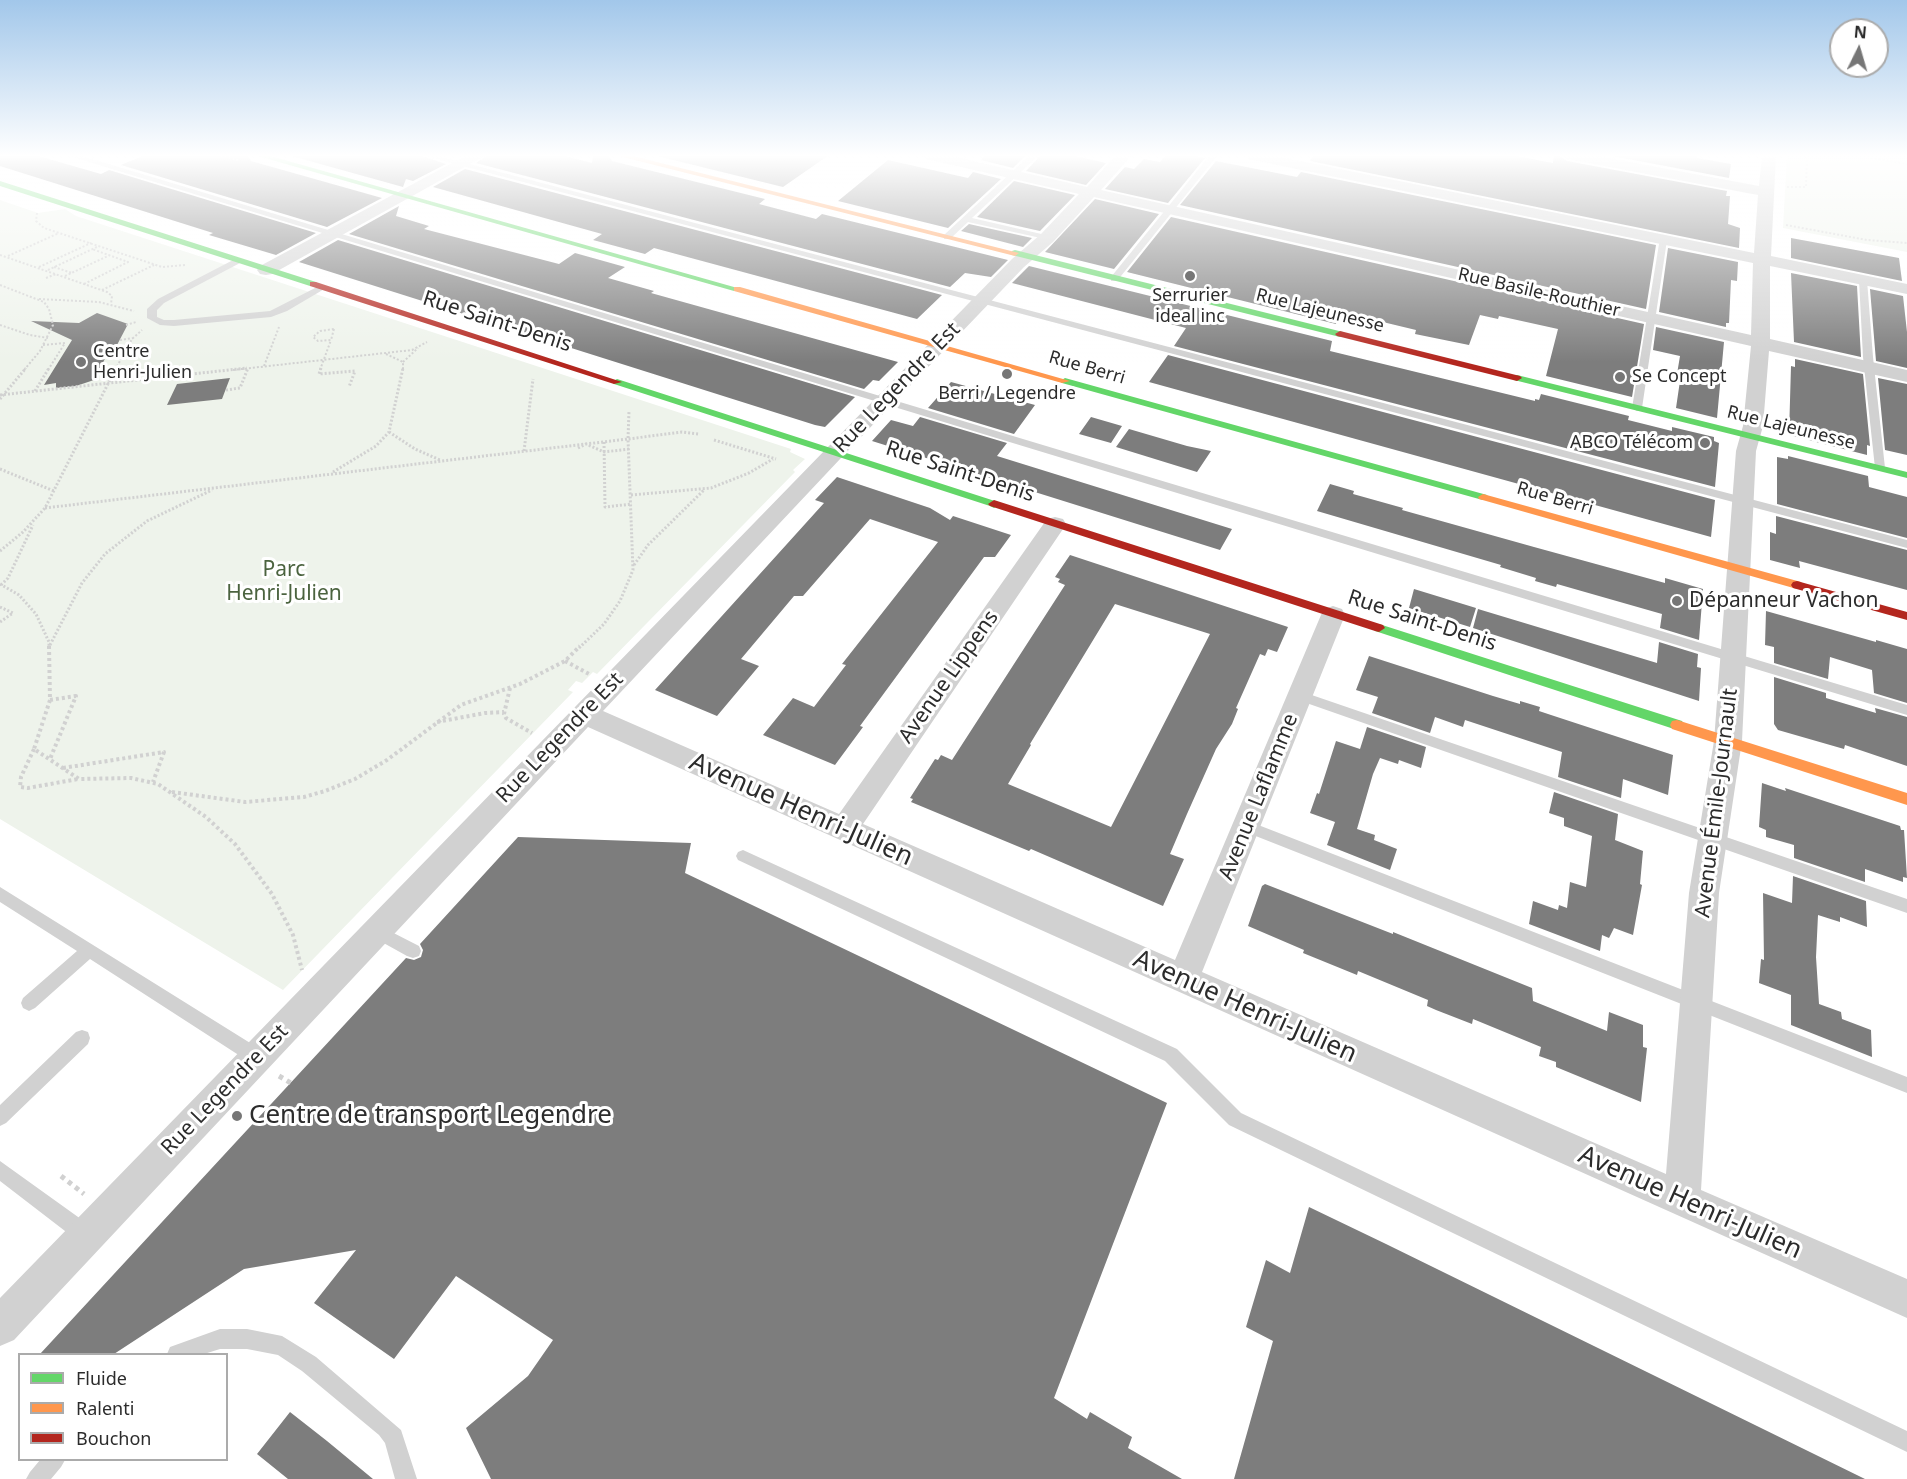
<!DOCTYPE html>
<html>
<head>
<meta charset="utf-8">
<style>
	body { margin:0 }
	#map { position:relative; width:1907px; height:1479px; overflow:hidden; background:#fff; font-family:"Noto Sans",sans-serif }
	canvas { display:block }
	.legend { position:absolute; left:18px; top:1353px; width:210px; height:108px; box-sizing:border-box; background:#fff; border:2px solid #ababab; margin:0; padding:8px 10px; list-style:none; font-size:18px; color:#2c2c2c }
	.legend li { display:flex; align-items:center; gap:12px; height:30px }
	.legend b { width:30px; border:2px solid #ababab }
	.north { position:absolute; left:1829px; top:18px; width:60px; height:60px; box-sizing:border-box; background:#fff; border:2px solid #ababab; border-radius:50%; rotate:5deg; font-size:16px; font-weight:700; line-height:24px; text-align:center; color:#2c2c2c }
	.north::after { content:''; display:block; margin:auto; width:21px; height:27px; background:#767676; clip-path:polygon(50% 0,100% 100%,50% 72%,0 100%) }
</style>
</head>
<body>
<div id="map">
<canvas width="1907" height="1479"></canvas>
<ul class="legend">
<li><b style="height:8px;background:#63d668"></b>Fluide</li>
<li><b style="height:8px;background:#ff974d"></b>Ralenti</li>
<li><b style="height:8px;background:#b3261e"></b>Bouchon</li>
</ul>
<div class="north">N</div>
</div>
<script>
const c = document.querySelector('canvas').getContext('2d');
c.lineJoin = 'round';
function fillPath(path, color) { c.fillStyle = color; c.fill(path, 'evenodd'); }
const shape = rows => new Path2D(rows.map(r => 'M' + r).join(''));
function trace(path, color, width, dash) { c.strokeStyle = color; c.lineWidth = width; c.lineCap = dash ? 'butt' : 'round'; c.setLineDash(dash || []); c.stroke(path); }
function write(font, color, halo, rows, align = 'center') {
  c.font = font + ' "Noto Sans",sans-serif'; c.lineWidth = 6; c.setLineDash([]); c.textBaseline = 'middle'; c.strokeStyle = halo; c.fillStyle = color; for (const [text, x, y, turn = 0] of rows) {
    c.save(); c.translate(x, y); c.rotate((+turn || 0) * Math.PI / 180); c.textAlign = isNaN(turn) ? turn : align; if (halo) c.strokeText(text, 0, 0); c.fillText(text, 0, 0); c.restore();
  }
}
fillPath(shape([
	[1787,155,1907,156,1907,252,1783,228],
	[0,200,38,213,65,209,76,216,791,449,790,452,805,459,793,470,795,472,597,674,593,672,582,683,576,681,568,690,573,692,283,990,0,819]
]), '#eef3eb');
fillPath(shape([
	[0,155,35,155,101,174,109,170,316,233,276,255,209,235,213,233,0,166],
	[145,155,247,155,251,161,382,198,327,227,121,165],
	[288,155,419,155,446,164,413,181,406,179,403,187],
	[488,155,561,155,592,163,593,155,608,155,612,161,765,199,759,204,816,219,822,214,1008,260,991,277,965,273,950,287,476,163],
	[653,155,829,155,783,187],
	[985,155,1026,155,1013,168,981,160],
	[1041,155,1071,155,1106,163,1086,185,1026,171],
	[1166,155,1191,155,1205,158,1168,203,1105,189,1125,167,1134,169,1144,159,1160,162],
	[1314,155,1511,155,1553,163,1554,155,1558,155,1567,161,1727,191,1726,196,1730,196,1728,224,1740,228,1739,248,1310,161],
	[1607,155,1698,155,1697,158,1731,164,1729,178],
	[888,160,968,178,973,172,1001,179,948,228,838,201],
	[1216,161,1297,177,1301,172,1656,245,1646,309,1180,205],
	[465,169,942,295,917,319,654,248,645,254,593,240,602,234,433,187],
	[1014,181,1075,195,1040,231,977,217],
	[1095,199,1159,214,1114,269,1045,252],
	[399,206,396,216,429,226,424,229,559,264,575,253,625,267,608,278,654,291,651,293,898,362,879,381,873,380,864,389,349,234],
	[1171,217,1644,324,1632,397,1546,376,1558,329,1499,316,1498,319,1480,315,1469,345,1415,334,1416,330,1362,317,1362,323,1337,318,1336,324,1127,272],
	[969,224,1032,238,1023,247,961,231],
	[1791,238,1899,258,1902,281,1791,258],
	[338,240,855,397,825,427,815,425,299,262],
	[1668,248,1738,262,1737,281,1731,280,1729,323,1726,323,1726,327,1659,312],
	[1029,266,1332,341,1330,351,1535,401,1535,399,1539,400,1541,394,1629,416,1628,420,1672,431,1672,427,1714,437,1714,441,1719,443,1715,487,1174,346,1186,328,1012,283],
	[1791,273,1857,286,1861,357,1794,342],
	[1870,289,1903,296,1907,332,1907,368,1876,361],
	[97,313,128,324,117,345,112,345,94,380,76,386,56,388,56,383,44,385,72,340,31,321,79,323],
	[1656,327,1724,342,1717,418,1676,408,1681,374,1677,374,1680,356,1653,350],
	[1168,355,1715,500,1711,537,1149,382],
	[1795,359,1863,374,1870,446,1867,445,1867,455,1789,435,1791,366,1795,367],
	[230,378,222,399,167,405,177,384],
	[1878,378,1907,384,1907,455,1885,450],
	[951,382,995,394,1035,405,1014,434,928,408],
	[920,417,1007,443,997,456,1232,529,1220,550,872,441,891,420,913,426],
	[1091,417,1122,426,1111,443,1079,434],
	[1129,429,1187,446,1211,451,1197,472,1116,447],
	[1788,456,1868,476,1869,487,1907,497,1907,538,1777,504,1777,457,1788,459],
	[837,477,930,508,950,520,953,516,1011,535,995,557,984,557,860,726,863,727,835,765,763,735,793,698,814,707,846,665,842,664,938,542,870,519,803,596,794,596,741,659,759,666,717,716,655,690,824,503,815,500],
	[1330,484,1354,491,1353,494,1403,508,1402,510,1534,547,1665,583,1665,578,1703,589,1699,640,1660,628,1662,614,1557,584,1556,587,1535,581,1536,578,1500,567,1501,565,1317,511],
	[1776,516,1907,550,1907,590,1799,561,1800,568,1770,560,1770,532,1776,534],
	[1070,555,1288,627,1277,652,1268,649,1265,656,1260,654,1236,708,1238,709,1232,724,1216,749,1187,814,1170,854,1184,859,1163,906,1031,849,1029,851,911,802,913,799,910,798,935,759,938,760,941,755,952,760,1065,585,1058,582,1060,579,1055,577],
	[1115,604,1210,634,1111,827,1008,784,1031,745,1030,744],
	[1414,589,1476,608,1470,627,1409,608],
	[1478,609,1657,663,1659,642,1698,654,1697,667,1701,668,1699,701,1473,628],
	[1766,611,1876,642,1876,640,1907,649,1907,703,1874,693,1872,670,1830,657,1828,679,1774,663,1774,647,1765,645],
	[1369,656,1493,696,1520,704,1520,701,1540,707,1539,711,1551,715,1673,755,1668,795,1623,779,1621,798,1558,777,1562,752,1465,720,1463,727,1435,717,1430,733,1372,713,1378,697,1356,690],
	[1774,677,1826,693,1826,698,1876,713,1875,708,1907,717,1907,766,1845,745,1844,749,1778,730,1774,724],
	[1367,727,1426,747,1421,768,1399,760,1398,764,1380,758,1373,774,1357,829,1375,835,1374,840,1397,849,1390,870,1327,845,1335,822,1310,813,1317,793,1319,794,1336,741,1360,749],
	[1762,783,1786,791,1785,788,1900,826,1901,830,1904,830,1907,878,1903,877,1903,882,1865,869,1865,882,1794,858,1794,845,1766,837,1766,830,1759,827],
	[1554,792,1618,814,1615,840,1643,851,1640,884,1642,885,1633,935,1614,928,1609,938,1602,935,1600,951,1529,924,1533,901,1558,910,1559,905,1567,908,1570,882,1586,887,1592,836,1564,826,1564,818,1549,813],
	[518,837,691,843,685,873,1167,1103,1054,1398,1087,1419,1090,1412,1132,1437,1128,1448,1182,1479,491,1479,466,1428,528,1376,553,1340,456,1276,394,1359,314,1303,356,1250,244,1269,114,1354,40,1354,406,958,414,960,421,957,423,950,420,944],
	[1793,876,1866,901,1867,927,1840,917,1840,922,1818,915,1816,957,1819,1004,1841,1012,1842,1019,1871,1030,1872,1057,1791,1025,1791,995,1759,983,1761,959,1764,960,1763,893,1792,903],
	[1265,884,1393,934,1393,932,1532,988,1533,1001,1607,1031,1609,1012,1643,1025,1643,1047,1647,1048,1641,1102,1556,1067,1556,1062,1539,1056,1541,1047,1473,1019,1472,1024,1436,1010,1427,1006,1428,1000,1358,971,1357,975,1303,953,1304,950,1248,926,1262,886],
	[1309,1207,1386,1244,1865,1479,1234,1479,1273,1341,1246,1327,1266,1260,1290,1273],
	[290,1412,327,1441,373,1479,288,1479,257,1454]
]), '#7d7d7d');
trace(shape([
	[221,155,238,160],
	[1855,155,1907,164],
	[1788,156,1797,155],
	[1787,187,1806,187,1807,158,1802,155],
	[37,213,36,221,44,228,162,267,185,265],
	[1786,225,1867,240,1907,243],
	[0,255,107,292,112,296,111,304],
	[8,256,59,233],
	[39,267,91,243],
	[54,267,72,273],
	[48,270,99,246],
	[65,276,110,255],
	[46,278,56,274],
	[84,284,128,262,92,249],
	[0,285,44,302,49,309,53,325,40,351,24,370],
	[102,290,154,265],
	[39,299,99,302,134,311],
	[0,325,30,335,48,338],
	[126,325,136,322],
	[334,329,331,340,318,341,313,337,320,331,334,329],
	[120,340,133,338],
	[43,345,65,343,48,370],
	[386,354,403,362,403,370],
	[403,362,418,348],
	[264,366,279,327],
	[115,370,132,339,142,330],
	[233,370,412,350,427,342],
	[320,370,331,340]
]), '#d1d1d1', 2, [2, 2]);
trace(shape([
	[321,368,319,374,355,371,349,387],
	[226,390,240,388,248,368],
	[35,391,49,368],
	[0,395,247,368],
	[0,399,26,368],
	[389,432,415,449,440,460],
	[714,440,776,459],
	[604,442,605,507,632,504],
	[578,448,586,444,604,452,629,449],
	[524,451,533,379],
	[0,469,54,491],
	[333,472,376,446,389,432,403,368],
	[631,495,711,488,749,473,773,459],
	[45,508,628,439,629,411],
	[0,551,23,532,45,508,116,368],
	[634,565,648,545,704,490],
	[0,584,19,595,36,614,49,642,49,648],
	[1,585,8,578,33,525],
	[0,607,13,613,0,622],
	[50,645,82,583,105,554,147,521,212,490],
	[579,648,604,624,620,601,633,570,628,439,682,432,699,434]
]), '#d1d1d1', 3, [2, 2]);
trace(shape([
	[49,646,50,700,34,749,79,779,131,778,158,784,206,817,235,844,272,894,293,935,302,970],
	[565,661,589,674],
	[510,688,504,714,506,718,532,733],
	[50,700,76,696,50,759],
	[437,722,485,713,504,712],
	[34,749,21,777,20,787,28,788,78,779],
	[63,768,164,752,153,782],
	[172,792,245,802,304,797,325,791,355,779,387,760,461,705,520,684,565,661,580,646]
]), '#d1d1d1', 4, [3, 3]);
trace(shape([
	[279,1076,291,1083],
	[61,1176,84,1194]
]), '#d1d1d1', 5, [4.5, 4.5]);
fillPath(shape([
	[66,155,79,155,1907,705,1907,715,66,155],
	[421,155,435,155,1907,540,1907,548,421,155],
	[1030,155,1039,155,972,218,1050,236,1050,240,968,222,950,239,944,239,944,235,1030,155],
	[1210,155,1218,155,1117,281,1111,281,1111,277,1210,155],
	[1660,238,1667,240,1642,408,1637,411,1632,408,1660,238],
	[237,258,241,261,240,263,164,303,157,310,157,317,164,320,174,320,270,311,319,286,326,288,287,311,271,317,174,326,160,325,147,318,147,309,158,299,237,258],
	[1863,277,1867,280,1873,357,1885,468,1880,471,1875,468,1863,357,1859,280,1863,277],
	[1300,691,1907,899,1907,913,1295,699,1293,696,1300,691],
	[1248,821,1907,1077,1907,1093,1243,831,1241,827,1243,823,1248,821],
	[743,850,1177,1049,1241,1113,1907,1431,1907,1452,1229,1125,1165,1061,738,860,736,856,738,852,743,850],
	[0,887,263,1051,265,1057,263,1063,257,1065,251,1063,90,959,35,1008,29,1011,23,1008,21,1003,23,998,77,951,0,902,0,887],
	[376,924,419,946,421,951,419,956,413,958,407,956,371,936,368,931,371,926,376,924],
	[82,1030,88,1032,90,1038,88,1044,6,1123,0,1126,0,1105,76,1032,82,1030],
	[0,1161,92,1227,94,1234,92,1241,85,1243,78,1241,0,1181,0,1161],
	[220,1329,247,1329,282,1336,316,1357,401,1430,417,1479,395,1479,385,1443,379,1435,302,1371,278,1355,247,1349,220,1349,204,1354,167,1354,170,1347,220,1329],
	[40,1460,65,1460,61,1467,51,1479,26,1479,30,1472,40,1460]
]), '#d1d1d1');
fillPath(shape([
	[467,155,486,155,272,274,266,275,260,274,257,270,260,266,467,155],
	[919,155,947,155,1087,187,1116,155,1132,155,1101,190,1751,335,1753,263,1248,159,1241,155,1271,155,1754,253,1758,195,1567,159,1560,155,1593,155,1759,186,1762,155,1776,155,1771,256,1907,284,1907,294,1770,266,1770,339,1907,370,1907,382,1769,351,1763,426,1756,451,1742,741,1719,893,1701,1190,1907,1279,1907,1318,588,727,14,1340,0,1346,0,1298,827,448,1012,259,1041,234,1079,194,926,159,919,155],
	[1094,197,1751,346,1743,426,1736,451,1714,741,1689,893,1666,1174,1202,972,1345,615,1342,609,1333,606,1324,609,1321,615,1175,960,863,824,1063,529,1066,524,1063,519,1055,517,1047,519,839,814,603,711,841,458,1024,267,1053,242,1094,197]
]), '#d1d1d1');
fillPath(shape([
	[254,155,267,155,741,289,734,291,254,155],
	[0,181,316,282,317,284,310,286,0,186,0,181],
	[1015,250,1343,332,1345,334,1340,337,1012,255,1012,251,1015,250],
	[1517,375,1907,472,1907,478,1514,380,1514,376,1517,375],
	[1065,378,1487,495,1488,497,1483,500,1479,499,1062,383,1060,381,1065,378],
	[617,379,998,502,1000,504,994,508,990,506,614,384,612,382,617,379],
	[1379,624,1682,721,1684,725,1677,730,1375,631,1373,628,1375,625,1379,624]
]), '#63d668');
fillPath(shape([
	[615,155,629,155,1019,253,1015,256,615,155],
	[734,287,740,287,1070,381,1062,383,734,291,734,287],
	[1483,494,1801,582,1803,585,1797,589,1479,499,1478,497,1483,494],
	[1677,720,1907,793,1907,805,1672,729,1670,725,1672,721,1677,720]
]), '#ff974d');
fillPath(shape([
	[310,282,316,282,622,382,614,384,310,286,310,282],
	[1340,331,1520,376,1522,378,1517,381,1337,336,1335,334,1340,331],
	[994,500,1383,625,1385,628,1379,632,1375,631,990,506,988,504,994,500],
	[1797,581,1907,612,1907,620,1793,588,1791,585,1793,582,1797,581]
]), '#b3261e');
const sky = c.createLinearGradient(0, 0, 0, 362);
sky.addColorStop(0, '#a2c7ea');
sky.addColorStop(0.43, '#fff');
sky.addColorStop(1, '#ffffff00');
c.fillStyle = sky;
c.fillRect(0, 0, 1907, 362);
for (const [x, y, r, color] of [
	[1190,276,6,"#767676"],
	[81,362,6,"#767676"],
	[1007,374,6,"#767676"],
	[1620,377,6,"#767676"],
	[1705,443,6,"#767676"],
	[1677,601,6,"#767676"],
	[237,1116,6,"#767676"]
]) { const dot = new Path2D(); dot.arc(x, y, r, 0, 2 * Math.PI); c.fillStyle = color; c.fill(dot); trace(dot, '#fff', 2); }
write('18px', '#2c2c2c', '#fff', [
	["Rue Basile-Routhier",1539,293,13],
	["Rue Lajeunesse",1320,311,14],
	["Rue Berri",1087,368,16],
	["Rue Lajeunesse",1791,428,14],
	["Rue Berri",1555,499,16]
]);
write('18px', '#2c2c2c', '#fff', [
	["Serrurier",1190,296],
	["ideal inc",1190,317],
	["Centre",93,352,"left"],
	["Henri-Julien",93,373,"left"],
	["Se Concept",1632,377,"left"],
	["Berri / Legendre",1007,394],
	["ABCO Télécom",1693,443,"right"]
]);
write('21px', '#2c2c2c', '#fff', [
	["Rue Saint-Denis",497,322,18],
	["Rue Legendre Est",897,388,-46],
	["Rue Saint-Denis",960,472,18],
	["Rue Saint-Denis",1422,621,18],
	["Avenue Lippens",949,677,-55],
	["Rue Legendre Est",560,738,-46],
	["Avenue Laflamme",1259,797,-68],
	["Avenue Émile-Journault",1717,803,-83],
	["Rue Legendre Est",225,1090,-46]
]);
write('21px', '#4b633f', '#fff', [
	["Parc",284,570],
	["Henri-Julien",284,594]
]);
write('21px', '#2c2c2c', '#fff', [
	["Dépanneur Vachon",1689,601]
], 'left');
write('26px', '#2c2c2c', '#fff', [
	["Avenue Henri-Julien",801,810,24],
	["Avenue Henri-Julien",1245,1007,24],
	["Avenue Henri-Julien",1690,1203,24]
]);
write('26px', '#2c2c2c', '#fff', [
	["Centre de transport Legendre",249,1116]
], 'left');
</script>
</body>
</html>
